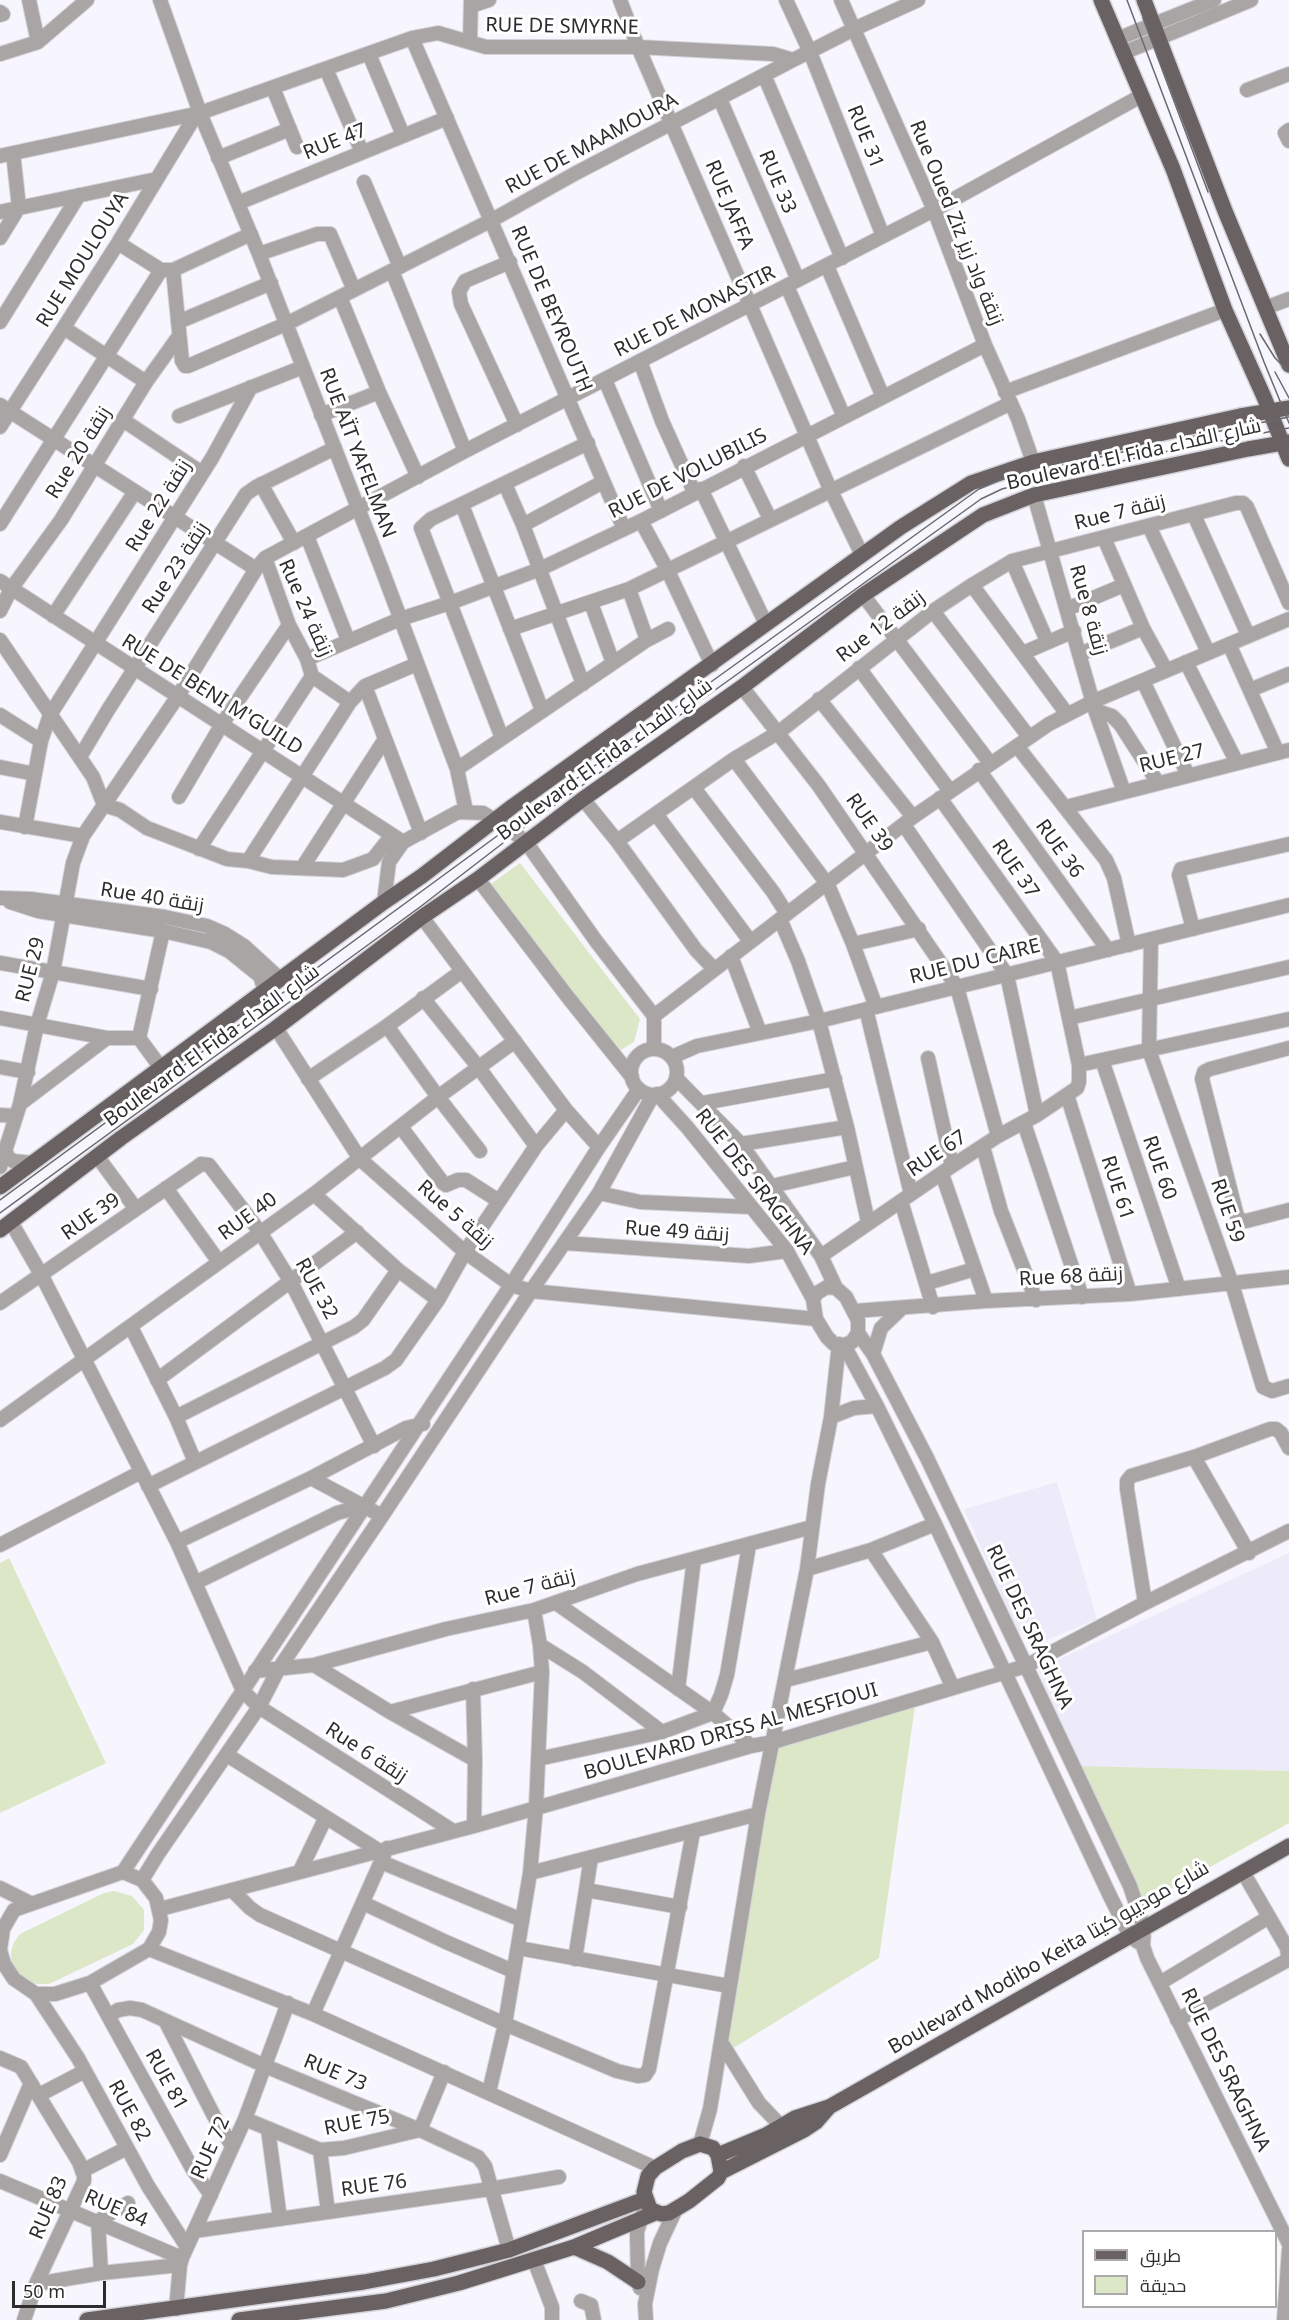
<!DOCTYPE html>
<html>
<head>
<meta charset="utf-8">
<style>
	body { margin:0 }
	#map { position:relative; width:1289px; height:2320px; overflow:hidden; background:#f7f6fe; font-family:"Noto Sans",Cairo,sans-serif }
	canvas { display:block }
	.legend { position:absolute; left:1082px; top:2230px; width:195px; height:78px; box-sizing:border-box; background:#fff; border:2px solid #ababac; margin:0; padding:8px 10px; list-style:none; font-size:18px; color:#2d2d30 }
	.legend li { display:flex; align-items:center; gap:12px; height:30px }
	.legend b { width:30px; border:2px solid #ababac }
	.scale { position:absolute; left:12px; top:2281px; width:94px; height:27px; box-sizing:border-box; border:3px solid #2d2d30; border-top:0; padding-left:8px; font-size:18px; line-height:21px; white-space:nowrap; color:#2d2d30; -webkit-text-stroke:4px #fff; paint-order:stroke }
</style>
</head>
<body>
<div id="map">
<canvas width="1289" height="2320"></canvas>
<ul class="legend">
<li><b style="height:8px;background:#696162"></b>طريق</li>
<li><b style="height:16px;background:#dbe7c7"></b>حديقة</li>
</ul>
<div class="scale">50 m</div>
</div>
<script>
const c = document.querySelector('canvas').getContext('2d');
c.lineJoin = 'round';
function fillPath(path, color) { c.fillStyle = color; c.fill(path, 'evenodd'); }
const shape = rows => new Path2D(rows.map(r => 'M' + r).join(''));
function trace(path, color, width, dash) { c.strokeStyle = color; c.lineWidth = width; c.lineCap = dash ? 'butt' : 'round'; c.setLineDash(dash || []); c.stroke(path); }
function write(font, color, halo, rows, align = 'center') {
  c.font = font + ' "Noto Sans",Cairo,sans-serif'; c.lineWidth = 6; c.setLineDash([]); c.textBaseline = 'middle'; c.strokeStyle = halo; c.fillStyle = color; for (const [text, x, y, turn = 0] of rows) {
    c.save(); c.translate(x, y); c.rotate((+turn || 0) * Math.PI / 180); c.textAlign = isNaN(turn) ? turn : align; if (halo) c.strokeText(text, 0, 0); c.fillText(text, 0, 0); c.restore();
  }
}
fillPath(shape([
	[1057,1482,1097,1619,1035,1645,1017,1630,964,1509],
	[1289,1553,1289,1771,1078,1766,1038,1669]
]), '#edebfa');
fillPath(shape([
	[520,863,640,1019,634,1042,621,1050,611,1047,488,886],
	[9,1558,106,1763,0,1813,0,1563],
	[915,1706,879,1958,727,2052,776,1747],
	[1078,1766,1289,1771,1289,1823,1142,1905],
	[114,1891,132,1896,144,1910,144,1930,133,1944,49,1984,29,1984,14,1971,11,1961,11,1952,14,1942,20,1934,104,1893]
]), '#dbe7c7');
const minor = shape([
	[29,0,38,42],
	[160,0,200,113,259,254,381,567,457,769,466,811],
	[620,0,638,47,830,489,862,555],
	[786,0,810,52,883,236],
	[841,0,934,210,985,345,1018,419,1033,462],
	[471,6,489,0],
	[0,12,3,14,0,15],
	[412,38,624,529],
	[1117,39,1214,0],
	[470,42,471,0],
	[1123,53,1251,0],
	[0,54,38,42,87,0],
	[369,54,403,135],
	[326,69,362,152],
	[764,75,842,258],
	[273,88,297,147],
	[1247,90,1289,74],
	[720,99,798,280],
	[1289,130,1285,133,1289,141],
	[13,153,19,207],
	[0,156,200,113,412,38,438,33,486,47,638,47,773,54,793,60],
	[218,158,290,129],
	[364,182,400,267],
	[238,203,447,118],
	[0,212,157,179],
	[0,238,19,207],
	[118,243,161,270],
	[259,254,317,234,330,234,354,290],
	[510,262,465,281,459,292,461,304,517,425],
	[827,266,883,397],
	[173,270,182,361,185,366,188,366,286,324,340,297,492,220,576,173,793,60,854,29,918,0],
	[392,271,465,451],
	[787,286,844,417],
	[340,297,379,392,418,477],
	[1265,308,1289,299],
	[0,322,79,195],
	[178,322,271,283],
	[64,328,146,382],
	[640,361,662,421,694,492],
	[605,380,661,511],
	[1005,392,1225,310],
	[0,405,256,569],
	[321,415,379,392],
	[179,416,303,367],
	[123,420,202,473],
	[0,427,118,243,197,113],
	[744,466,770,519],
	[261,484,294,543],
	[505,484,523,525,583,684],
	[701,489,766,624],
	[1034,495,1095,710,1124,792],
	[462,505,542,710],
	[1194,515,1248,635],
	[641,521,668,571,712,665],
	[0,524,161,270,173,270,251,234],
	[523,525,603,482],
	[1149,526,1208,652],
	[307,536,348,640],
	[1104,538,1143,628,1166,670],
	[265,558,289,625,307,659,312,676,350,702],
	[1012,561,1047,641],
	[0,581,403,842],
	[972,585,1067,714],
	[629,589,647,640],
	[863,595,990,763],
	[591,603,613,663],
	[1067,609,1124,585],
	[0,611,11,589,61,520,146,382,179,336],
	[933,611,1029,737],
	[53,616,134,493],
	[510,629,629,589,1011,403],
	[0,640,93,777,104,805],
	[1229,644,1278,753],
	[1023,653,1074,631],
	[1080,654,1143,628],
	[307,659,400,619,450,603,540,569,641,521,985,345],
	[1186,662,1237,763],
	[859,668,950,791],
	[1143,681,1188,775],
	[365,686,421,833],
	[742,687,819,786,957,987,998,1136],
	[1250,690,1289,674],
	[819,699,913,817],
	[1095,710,1112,716,1120,724,1158,783],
	[0,715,41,741],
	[502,738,421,528,431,519,588,443],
	[1017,746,1106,860,1114,878,1129,945],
	[80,757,108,710,246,494,256,487,335,448],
	[734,759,828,885,853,944,876,1007],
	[0,767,35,774],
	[457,769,647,640,668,629],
	[979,770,1108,950],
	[694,788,773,892,787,914],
	[179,797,222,724,289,625],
	[583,799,617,841,696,950,714,969],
	[104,805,120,810,147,828,227,859,248,861,272,867,343,870,373,859,392,835],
	[1066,807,1289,750],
	[656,814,750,941],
	[0,822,83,836],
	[904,825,1007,975,1037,1115],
	[25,827,41,741,50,715,212,458,251,387],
	[617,841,734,759,779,732,933,611,972,585,1012,561,1236,503,1243,503,1247,507,1289,603],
	[199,849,312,676],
	[248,861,350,702,365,686,417,664],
	[302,868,385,739],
	[478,879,567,996,632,1077],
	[1,898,31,899,165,917,207,926,225,934,244,946,280,979],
	[10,902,38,911,163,931,211,942,229,951,260,976,265,991],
	[384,902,389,862,403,842,458,812,483,813,508,828,526,842,596,941,654,1016,654,1049],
	[422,917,566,1110,599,1147],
	[780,919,798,961,819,1021,847,1127,868,1222],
	[1193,929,1179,875,1181,869,1289,844],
	[1151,939,1149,1050,1232,1284,1263,1387,1272,1391,1289,1386],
	[853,944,919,929],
	[731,956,760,1033],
	[0,963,151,989],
	[423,998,479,1068,536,1146],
	[866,1009,911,1194],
	[654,1016,913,817,1049,724,1094,701,1289,619],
	[0,1018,107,1038,139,1038],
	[1069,1018,1289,967],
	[387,1026,438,1097,480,1151],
	[276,1028,360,1159,465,1252,511,1285,531,1291,816,1319],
	[1289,1048,1210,1069,1204,1072,1202,1079,1237,1216,1241,1220,1246,1221,1289,1210],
	'631 1072a23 23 0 1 1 46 0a23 23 0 1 1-46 0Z',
	[672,1057,697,1046,819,1021,1289,905],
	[928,1058,952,1166],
	[1102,1060,1179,1289],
	[1079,1065,1289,1019],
	[0,1067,28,1072],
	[161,1068,139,1038,163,931],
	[676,1078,741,1144,821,1256,836,1288],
	[308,1079,387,1026,462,971],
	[657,1094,687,1127,787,1251,813,1299,816,1319,827,1337,834,1344,844,1345,852,1342,858,1333,858,1320,846,1297,836,1288,827,1287,817,1293,813,1299],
	[1067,1095,1130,1294],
	[703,1103,835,1079],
	[20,1104,107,1038],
	[0,1115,16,1116],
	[1024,1123,1082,1297],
	[401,1127,443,1183,446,1185,458,1180,466,1180,499,1201],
	[741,1144,847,1127],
	[983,1147,1001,1211,1036,1300],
	[5,1150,8,1157,13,1161,32,1163],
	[97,1156,136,1209],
	[0,1167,20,1104,37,1025,53,972,73,863,83,836,178,696,256,569,265,558,465,451,934,210,1141,96],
	[942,1174,986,1301],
	[772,1186,855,1167],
	[166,1188,219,1262],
	[599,1193,640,1202,751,1207],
	[314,1194,398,1270,438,1300],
	[901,1201,933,1307],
	[11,1222,42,1276,177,1542,243,1691,259,1707,453,1831],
	[565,1243,749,1256,787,1251],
	[821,1256,952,1166,998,1136,1037,1115,1077,1088,1079,1082,1079,1065,1057,962,940,798],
	[927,1283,975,1269],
	[0,1303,197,1167,201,1164,209,1165,260,1232,291,1282,374,1446],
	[855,1311,986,1301,1130,1294,1289,1277],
	[131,1327,176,1417,195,1462],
	[858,1333,873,1354,927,1458,1026,1666,1130,1886,1144,1928,1143,1946,1147,1958,1289,2244],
	[844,1345,877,1406,935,1524,1110,1896,1130,1936,1138,1942],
	[873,1354,881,1328,901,1309],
	[157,1380,357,1232],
	[176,1417,354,1327,363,1320,398,1270],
	[831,1417,854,1408,877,1406],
	[0,1420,314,1194,438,1097,515,1041],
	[1194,1457,1249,1553],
	[311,1478,382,1516],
	[148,1486,385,1368,396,1360,438,1300,465,1252,536,1146,566,1110],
	[177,1542,311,1478,406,1428,423,1424],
	[0,1545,141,1472],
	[871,1550,932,1642,953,1688],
	[807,1569,871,1550,935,1524],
	[195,1583,337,1513,363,1506],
	[556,1603,713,1713,751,1746],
	[1145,1603,1127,1489,1127,1481,1131,1476,1194,1457,1270,1429,1276,1429,1281,1433,1289,1448],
	[540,1645,583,1672,662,1732],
	[314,1665,390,1712,475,1760],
	[255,1671,314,1665,446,1629,534,1610,637,1574,812,1527],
	[786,1680,932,1642],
	[473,1689,475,1760,474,1826],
	[678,1689,694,1559],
	[390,1712,542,1672],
	[227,1755,378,1850],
	[538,1759,662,1732,713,1713,721,1695,727,1675,749,1545],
	[591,1857,586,1890,680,1907],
	[381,1862,522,1920],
	[300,1871,325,1819],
	[123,1872,511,1285,599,1147,639,1089],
	[123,1872,142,1880,156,1898,161,1920,159,1932,149,1949,90,1983,55,1994,36,1994,14,1979,4,1964,0,1950,3,1929,14,1910,123,1872],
	[530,1873,758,1814],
	[142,1880,158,1854,259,1707,278,1670,382,1516,531,1291,599,1193,653,1095],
	[0,1888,30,1903],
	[232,1890,250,1908,260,1915,505,2024,617,2071,638,2076,645,2075,649,2069,693,1832],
	[363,1903,446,1942,513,1971],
	[160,1909,474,1826,751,1746,773,1742,1026,1666,1145,1603,1289,1531],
	[518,1948,729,1986],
	[149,1949,313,2014,655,2168],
	[575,1959,586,1890],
	[90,1983,193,2170,211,2195],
	[1160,1983,1269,1917],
	[36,1994,78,2058,148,2186,187,2247],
	[313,2014,387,1848],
	[109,2016,118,2010,130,2008,142,2010,265,2066,420,2130,478,2157,485,2166,509,2250],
	[1177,2020,1286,1961,1288,1957,1287,1948,1243,1872],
	[166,2022,214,2116,232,2146],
	[721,2042,759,2103,781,2126],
	[0,2058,21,2067,79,2162,84,2176,84,2181,36,2284,24,2320],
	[489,2092,505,2024,530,1873,536,1807,542,1672,540,1645,534,1610],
	[39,2095,85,2071],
	[245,2119,320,2150,344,2148,420,2130],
	[268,2129,280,2219],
	[420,2130,444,2072],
	[700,2144,710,2109,758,1814,807,1569,818,1484,831,1417,839,1344],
	[320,2150,328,2212],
	[0,2155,31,2083],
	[82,2171,127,2148],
	[0,2181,182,2258],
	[194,2231,490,2189,559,2177],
	[534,2260,552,2307,552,2320],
	[101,2273,98,2221,128,2203],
	[36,2284,101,2273,180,2265],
	[640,2288,638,2282,637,2232,643,2213],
	[581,2301,591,2305,594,2320],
	[176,2309,180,2265,182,2258,245,2119,288,2003],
	[646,2320,645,2304,652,2269,660,2243,676,2209],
	[1284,2320,1289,2249]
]);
const major = shape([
	[1101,0,1173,169,1225,310,1264,397,1289,459],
	[1144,0,1225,211,1289,365],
	[0,1187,384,902,422,876,513,806,901,527,971,483,1033,462,1240,416,1289,408],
	[0,1230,121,1138,276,1028,422,917,478,879,583,799,742,687,863,595,983,515,1034,495,1248,449,1289,442],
	[700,2144,713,2148,718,2155,721,2172,718,2178,689,2201,669,2213,661,2214,650,2209,644,2192,648,2176,655,2168,682,2151,700,2144],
	[718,2155,766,2135,795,2118,829,2107,1289,1846],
	[721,2172,804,2130,816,2122,829,2107],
	[574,2247,608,2262,638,2282],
	[87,2320,364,2282,434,2269,509,2250,645,2199],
	[239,2320,386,2301,459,2283,574,2247,655,2213]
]);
trace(minor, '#d3d2d9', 16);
trace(major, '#d3d2d9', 18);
trace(minor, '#a9a5a5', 14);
trace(major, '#696162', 15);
trace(shape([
	[1127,0,1264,362,1289,423],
	[1143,18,1208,192],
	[1260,334,1275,358,1289,372],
	[1275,372,1289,398],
	[1186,438,1289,417],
	[0,1200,508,828,979,489,1000,480,1032,472,1154,445],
	[0,1213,420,907,516,833,981,499,1002,489,1032,481,1158,453,1289,428]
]), '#6a696e', 1.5);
write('20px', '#2d2d30', '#fff', [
	["RUE DE SMYRNE",562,27,1],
	["RUE 31",865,137,68],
	["RUE 47",335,142,-22],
	["RUE DE MAAMOURA",592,144,-28],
	["RUE 33",777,182,67],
	["RUE JAFFA",729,205,67],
	["Rue Oued Ziz زنقة واد زيز",956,223,68],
	["RUE MOULOUYA",83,260,-58],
	["RUE DE BEYROUTH",551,309,67],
	["RUE DE MONASTIR",695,312,-27],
	["Rue 20 زنقة",79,453,-58],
	["RUE AÏT YAFELMAN",357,453,69],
	["Boulevard El Fida شارع الفداء",1134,455,-13],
	["RUE DE VOLUBILIS",688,474,-27],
	["Rue 22 زنقة",159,506,-58],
	["Rue 7 زنقة",1120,513,-14],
	["Rue 23 زنقة",176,568,-57],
	["Rue 24 زنقة",305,608,66],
	["Rue 8 زنقة",1088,610,74],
	["Rue 12 زنقة",881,627,-37],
	["RUE DE BENI M'GUILD",212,695,32],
	["RUE 27",1172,759,-14],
	["Boulevard El Fida شارع الفداء",605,760,-36],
	["RUE 39",869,823,55],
	["RUE 36",1059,849,54],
	["RUE 37",1015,869,55],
	["Rue 40 زنقة",152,898,9],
	["RUE DU CAIRE",975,962,-14],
	["RUE 29",31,970,-76],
	["Boulevard El Fida شارع الفداء",212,1046,-36],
	["RUE 67",937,1154,-34],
	["RUE 60",1159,1168,71],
	["RUE DES SRAGHNA",754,1182,52],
	["RUE 61",1117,1188,72],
	["RUE 59",1227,1211,71],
	["Rue 5 زنقة",455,1215,41],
	["RUE 39",91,1217,-35],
	["RUE 40",248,1217,-36],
	["Rue 49 زنقة",677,1232,4],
	["Rue 68 زنقة",1071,1277,-3],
	["RUE 32",316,1289,61],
	["Rue 7 زنقة",530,1588,-15],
	["RUE DES SRAGHNA",1029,1627,65],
	["BOULEVARD DRISS AL MESFIOUI",731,1732,-16],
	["Rue 6 زنقة",366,1753,33],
	["Boulevard Modibo Keita شارع موديبو كيتا",1049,1958,-30],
	["RUE DES SRAGHNA",1225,2070,64],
	["RUE 73",335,2073,22],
	["RUE 81",166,2080,61],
	["RUE 82",129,2111,61],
	["RUE 75",357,2123,-11],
	["RUE 72",211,2148,-66],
	["RUE 76",374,2186,-8],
	["RUE 83",49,2208,-67],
	["RUE 84",116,2209,23]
]);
</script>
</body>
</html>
